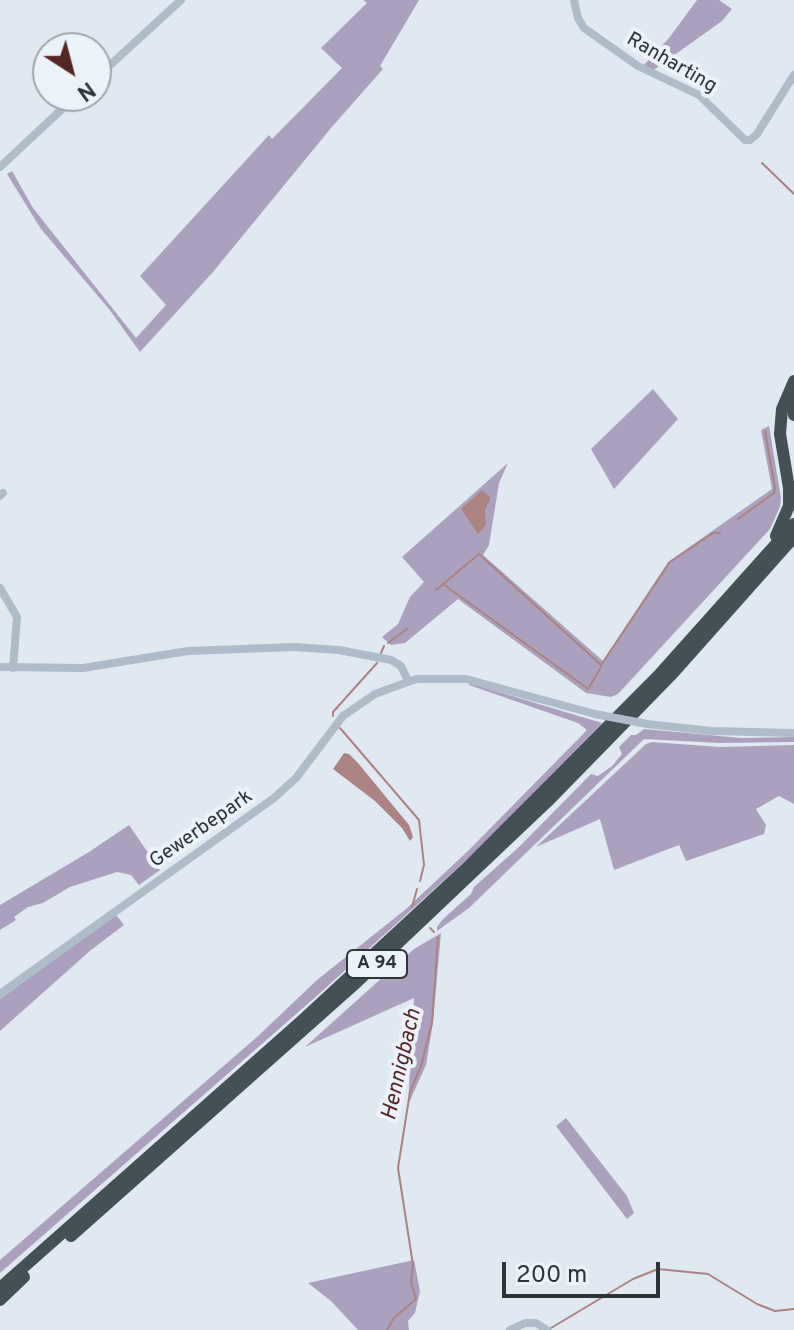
<!DOCTYPE html>
<html>
<head>
<meta charset="utf-8">
<style>
	body { margin:0 }
	#map { position:relative; width:794px; height:1330px; overflow:hidden; background:#e0e9f1; font-family:Overpass,sans-serif }
	canvas { display:block }
	.north { position:absolute; left:32px; top:32px; width:80px; height:80px; box-sizing:border-box; background:#ecf2f9; border:2px solid #9fa6ab; border-radius:50%; rotate:144deg; font-size:22px; font-weight:700; line-height:32px; text-align:center; color:#2b3437 }
	.north::after { content:''; display:block; margin:auto; width:28px; height:36px; background:#552624; clip-path:polygon(50% 0,100% 100%,50% 72%,0 100%) }
	.scale { position:absolute; left:502px; top:1262px; width:158px; height:36px; box-sizing:border-box; border:4px solid #2b3437; border-top:0; padding-left:10px; font-size:24px; line-height:28px; white-space:nowrap; color:#2b3437; -webkit-text-stroke:6px #ecf2f9; paint-order:stroke }
</style>
</head>
<body>
<div id="map">
<canvas width="794" height="1330"></canvas>
<div class="north">N</div>
<div class="scale">200 m</div>
</div>
<script>
const c = document.querySelector('canvas').getContext('2d');
c.lineJoin = 'round';
function fillPath(path, color) { c.fillStyle = color; c.fill(path, 'evenodd'); }
const shape = rows => new Path2D(rows.map(r => 'M' + r).join(''));
function trace(path, color, width, dash) { c.strokeStyle = color; c.lineWidth = width; c.lineCap = dash ? 'butt' : 'round'; c.setLineDash(dash || []); c.stroke(path); }
function write(font, color, halo, rows, align = 'center') {
  c.font = font + ' Overpass,sans-serif'; c.lineWidth = 8; c.setLineDash([]); c.textBaseline = 'middle'; c.strokeStyle = halo; c.fillStyle = color; for (const [text, x, y, turn = 0] of rows) {
    c.save(); c.translate(x, y); c.rotate((+turn || 0) * Math.PI / 180); c.textAlign = isNaN(turn) ? turn : align; if (halo) c.strokeText(text, 0, 0); c.fillText(text, 0, 0); c.restore();
  }
}
fillPath(shape([
	[363,0,419,0,380,66,383,69,331,128,213,272,140,352,109,309,41,229,7,174,12,171,33,208,136,338,166,305,140,276,269,135,272,139,342,68,321,48,367,3],
	[697,0,719,0,732,9,722,21,652,71,643,66,669,38],
	[653,389,678,419,614,489,591,449],
	[769,426,781,498,780,507,770,529,618,694,611,697,586,693,458,599,405,643,391,645,382,637,398,624,410,597,424,582,402,557,508,463,499,483,489,545,483,555,603,661,668,562,772,489,761,430],
	[469,683,602,723,474,853,319,994,0,1273,0,1260,257,1037,317,980,406,909,469,850,587,730,578,723,469,685],
	[644,729,741,738,794,737,794,742,720,743,644,739,469,908,437,931,437,927,443,919,471,894,474,887,519,847,591,774,598,776,612,766,622,754,619,747,631,735,636,735],
	[652,742,720,747,794,745,794,804,779,796,756,809,766,825,764,834,686,861,679,845,614,870,600,819,536,847,646,744],
	[129,825,160,870,139,885,131,875,117,872,70,887,43,903,28,907,14,917,16,920,0,930,0,905,89,852],
	[114,916,117,916,124,925,91,950,0,1031,0,999],
	[441,933,433,1022,426,1065,408,1105,414,998,305,1047,414,949],
	[566,1118,627,1196,634,1213,627,1219,556,1126],
	[414,1260,420,1291,415,1313,408,1321,409,1330,358,1330,331,1301,308,1283]
]), '#aba1bf');
fillPath(shape([
	[482,490,490,497,490,500,485,510,486,525,478,534,461,509],
	[344,753,349,754,358,763,409,825,413,837,410,841,402,828,375,801,333,769]
]), '#ac8282');
trace(shape([
	[762,163,794,194],
	[738,519,774,493,775,488,765,431],
	[443,584,588,689,601,667],
	[436,590,479,554,601,665,670,562,713,533,720,533],
	[388,643,407,629],
	[381,653,384,646],
	[333,716,333,712,377,663],
	[340,728,419,820,424,865,420,881],
	[412,907,417,889],
	[430,928,434,932],
	[551,1328,633,1279,658,1269,708,1274,757,1304,775,1311,794,1309],
	[387,1330,394,1318,416,1299,411,1282,413,1265,398,1168,410,1092,421,1066,432,1023,438,937]
]), '#ac8282', 2);
trace(shape([
	[574,0,578,18,584,28,638,66,699,95,745,140,750,140,757,134,794,75],
	[96,78,181,0],
	[0,167,76,96],
	[0,496,3,493],
	[0,588,17,617,13,668],
	[0,667,83,668,188,651,294,647,339,650,391,660,401,666,408,681],
	[647,724,711,731,794,733],
	[0,994,274,798,296,778,343,716,375,694,416,679,466,679,595,714],
	[510,1330,525,1323,536,1323,547,1330]
]), '#adbcc8', 8);
trace(shape([
	[792,390,794,415],
	[776,536,789,506,789,488,780,434,782,409,794,381],
	[71,1236,357,982,548,801,673,673,794,537],
	[0,1288,305,1018,468,867,658,676,794,524],
	[0,1300,24,1277]
]), '#435157', 12);
trace(shape([
	[595,714,647,724]
]), '#adbcc8', 8);
for (const [x, y, w] of [
	[377,964,60]
]) { const box = new Path2D(); box.roundRect(x - w / 2, y - 14, w, 28, 6); c.fillStyle = '#ecf2f9'; c.fill(box); trace(box, '#2b3437', 2); }
write('bold 18px', '#2b3437', null, [
	["A 94",377,964]
]);
write('20px', '#2b3437', '#ecf2f9', [
	["Ranharting",671,64,30],
	["Gewerbepark",202,830,-35]
]);
write('italic 22px', '#552624', '#ecf2f9', [
	["Hennigbach",403,1065,-77]
]);
</script>
</body>
</html>
